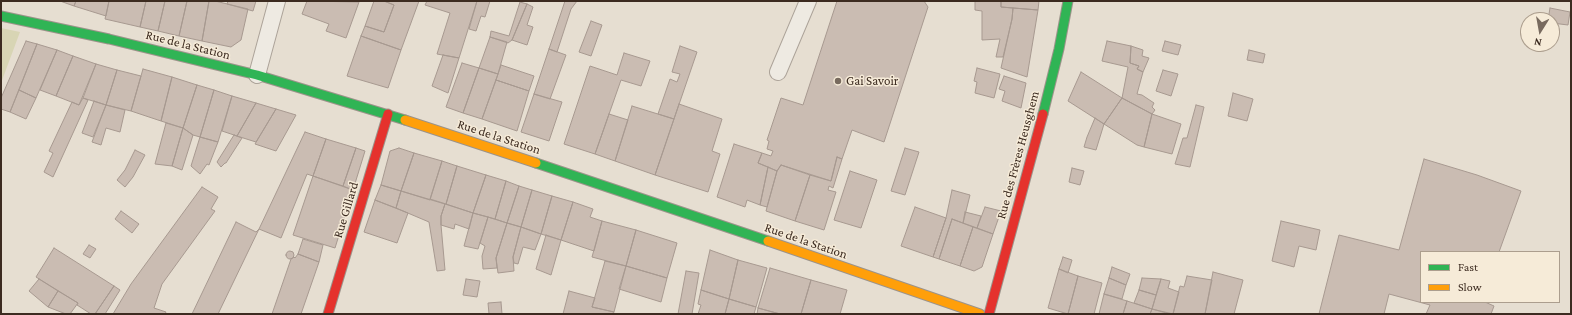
<!DOCTYPE html>
<html>
<head>
<meta charset="utf-8">
<style>
	body { margin:0 }
	#map { position:relative; width:1572px; height:315px; overflow:hidden; background:#e6ded1; font-family:"Crimson Pro",serif }
	canvas { display:block }
	.frame { position:absolute; inset:0; border:2px solid #3c2b20; pointer-events:none }
	.legend { position:absolute; left:1420px; top:251px; width:140px; height:52px; box-sizing:border-box; background:#f6ebd8; border:1px solid #ac9e8e; margin:0; padding:5px 7px; list-style:none; font-size:12px; color:#3c2b20 }
	.legend li { display:flex; align-items:center; gap:8px; height:20px }
	.legend b { width:20px; border:1px solid #ac9e8e }
	.north { position:absolute; left:1520px; top:12px; width:40px; height:40px; box-sizing:border-box; background:#f6ebd8; border:1px solid #ac9e8e; border-radius:50%; rotate:191deg; font-size:11px; font-weight:700; line-height:16px; text-align:center; color:#3c2b20 }
	.north::after { content:''; display:block; margin:auto; width:14px; height:18px; background:#786a5e; clip-path:polygon(50% 0,100% 100%,50% 72%,0 100%) }
</style>
</head>
<body>
<div id="map">
<canvas width="1572" height="315"></canvas>
<div class="frame"></div>
<ul class="legend">
<li><b style="height:5px;background:#30b455"></b>Fast</li>
<li><b style="height:5px;background:#ff9f0a"></b>Slow</li>
</ul>
<div class="north">N</div>
</div>
<script>
const c = document.querySelector('canvas').getContext('2d');
c.lineJoin = 'round';
function fillPath(path, color) { c.fillStyle = color; c.fill(path, 'evenodd'); }
const shape = rows => new Path2D(rows.map(r => 'M' + r).join(''));
function trace(path, color, width, dash) { c.strokeStyle = color; c.lineWidth = width; c.lineCap = dash ? 'butt' : 'round'; c.setLineDash(dash || []); c.stroke(path); }
function write(font, color, halo, rows, align = 'center') {
  c.font = font + ' "Crimson Pro",serif'; c.lineWidth = 3; c.setLineDash([]); c.textBaseline = 'middle'; c.strokeStyle = halo; c.fillStyle = color; for (const [text, x, y, turn = 0] of rows) {
    c.save(); c.translate(x, y); c.rotate((+turn || 0) * Math.PI / 180); c.textAlign = isNaN(turn) ? turn : align; if (halo) c.strokeText(text, 0, 0); c.fillText(text, 0, 0); c.restore();
  }
}
fillPath(shape([
	[1,28,20,32,1,83]
]), '#d8d5b4');
const building = shape([
	[60,1,76,1,74,6,60,1],
	[76,1,109,1,106,16,74,6,76,1],
	[109,1,146,1,140,27,105,19,109,1],
	[146,1,165,1,158,31,140,27,146,1],
	[165,1,187,1,179,36,158,31,165,1],
	[187,1,209,1,202,41,179,36,187,1],
	[209,1,215,1,248,9,241,40,231,47,202,41,209,1],
	[228,1,256,1,253,11,227,4,228,1],
	[307,1,359,2,346,38,326,31,329,24,302,14,307,1],
	[374,1,384,1,394,5,384,32,365,26,374,1],
	[384,1,419,1,401,50,361,36,365,26,384,32,394,5,384,1],
	[427,1,477,1,459,58,437,54,450,13,425,5,427,1],
	[477,1,490,1,485,17,481,16,476,31,469,29,477,1],
	[565,1,577,1,571,9,557,52,549,49,565,1],
	[837,1,924,1,928,7,884,142,852,130,842,159,837,157,831,181,781,165,777,171,758,163,762,153,771,156,773,151,767,149,769,141,767,140,781,98,803,105,837,1],
	[975,1,1001,1,1001,7,1013,8,1012,19,1003,57,996,57,1000,39,982,40,982,11,975,10,975,1],
	[1001,1,1039,1,1038,10,1001,7,1001,1],
	[520,2,527,4,512,40,508,43,490,37,491,31,509,36,520,2],
	[527,4,533,7,527,25,533,27,527,45,512,40,527,4],
	[1013,8,1038,10,1027,77,1001,68,1012,19,1013,8],
	[1550,8,1570,12,1568,25,1552,23,1552,20,1548,20,1550,8],
	[591,21,602,25,591,56,579,52,591,21],
	[361,36,401,50,388,88,347,76,361,36],
	[490,37,507,42,498,74,479,68,490,37],
	[26,41,37,44,10,112,1,109,1,98,26,41],
	[1107,41,1131,46,1130,63,1139,66,1137,69,1143,72,1137,94,1142,95,1154,103,1152,107,1155,110,1152,114,1122,98,1128,67,1102,61,1107,41],
	[1165,41,1181,45,1178,55,1162,51,1165,41],
	[37,44,57,50,36,98,19,90,37,44],
	[680,46,697,52,674,119,658,114,670,79,677,82,680,74,672,72,680,46],
	[1131,46,1143,50,1142,56,1149,58,1143,72,1137,69,1139,66,1130,63,1131,46],
	[549,49,566,55,550,99,534,94,549,49],
	[57,50,73,56,56,96,40,90,57,50],
	[1249,50,1265,54,1263,63,1247,60,1249,50],
	[624,53,650,61,641,86,621,80,595,154,564,144,590,66,617,75,624,53],
	[443,55,459,58,448,93,432,86,443,55],
	[73,56,96,64,79,105,56,96,73,56],
	[462,63,479,68,463,113,446,107,462,63],
	[96,64,117,70,106,105,83,98,96,64],
	[501,65,534,76,529,91,496,80,501,65],
	[479,68,498,74,482,119,463,113,479,68],
	[977,68,1000,74,994,98,975,93,977,82,974,81,977,68],
	[143,69,172,77,161,121,131,111,143,69],
	[117,70,141,76,131,111,106,105,117,70],
	[1163,70,1178,74,1171,96,1156,91,1163,70],
	[1081,72,1122,98,1104,124,1068,101,1081,72],
	[1004,76,1026,83,1021,108,1002,101,1005,91,999,89,1004,76],
	[172,77,197,85,183,128,161,121,172,77],
	[496,80,529,91,517,131,482,119,496,80],
	[197,85,214,90,200,137,193,135,183,128,197,85],
	[19,90,36,98,26,119,10,112,19,90],
	[214,90,232,96,218,142,200,137,214,90],
	[1233,93,1253,99,1247,121,1228,116,1233,93],
	[534,94,562,102,549,141,521,132,534,94],
	[232,96,256,103,237,136,222,131,232,96],
	[83,98,88,100,53,177,44,172,53,153,49,151,72,102,79,105,83,98],
	[1122,98,1152,114,1144,147,1137,145,1104,124,1122,98],
	[94,101,106,105,93,137,82,133,94,101],
	[256,103,276,109,256,142,237,136,256,103],
	[679,104,722,119,712,151,720,154,708,192,655,175,679,104],
	[106,105,125,110,120,132,106,128,101,145,92,142,106,105],
	[1196,105,1204,107,1190,167,1175,164,1183,138,1187,138,1196,105],
	[632,106,674,119,655,175,615,161,632,106],
	[276,109,296,115,276,151,255,144,276,109],
	[609,114,628,120,615,161,595,154,609,114],
	[1152,114,1181,124,1172,154,1144,147,1152,114],
	[1095,118,1104,124,1096,150,1084,147,1087,137,1095,118],
	[166,123,183,128,172,166,155,164,166,123],
	[183,128,193,135,182,170,172,166,183,128],
	[305,132,326,139,313,176,307,174,281,238,259,229,305,132],
	[234,135,242,138,226,163,225,163,221,167,217,162,234,135],
	[200,137,218,142,209,165,207,164,200,174,191,166,200,137],
	[326,139,356,148,343,186,313,176,326,139],
	[734,144,762,153,758,163,768,167,760,205,747,200,745,207,717,197,734,144],
	[356,148,365,151,353,190,343,186,356,148],
	[399,148,414,153,401,191,381,185,390,151,399,148],
	[905,148,919,152,905,195,891,191,905,148],
	[135,150,145,155,133,177,125,187,117,180,125,170,135,150],
	[414,153,442,161,430,200,401,191,414,153],
	[837,157,842,159,833,188,829,186,828,190,836,192,824,230,795,221,810,175,831,181,837,157],
	[1424,159,1477,175,1521,191,1499,252,1421,252,1421,302,1485,302,1494,306,1491,314,1426,314,1430,305,1389,294,1384,314,1319,314,1339,235,1399,250,1424,159],
	[442,161,457,166,446,204,430,199,442,161],
	[781,165,810,175,795,221,766,211,777,171,781,165],
	[457,166,486,175,473,213,446,204,457,166],
	[768,167,777,171,767,207,760,205,768,167],
	[1072,168,1084,171,1080,185,1069,182,1072,168],
	[850,171,877,180,861,228,834,220,850,171],
	[486,175,506,181,495,219,473,213,486,175],
	[313,176,353,190,335,248,293,235,313,176],
	[506,181,519,186,507,223,495,219,506,181],
	[381,185,401,191,396,208,375,200,381,185],
	[519,186,532,190,521,227,507,223,519,186],
	[202,187,218,197,211,209,215,211,162,284,154,308,166,312,165,314,113,314,131,284,202,187],
	[532,190,552,196,541,234,521,227,532,190],
	[952,190,970,195,963,223,952,219,939,259,933,257,946,218,952,190],
	[401,191,445,204,441,216,441,225,445,270,437,271,429,222,396,208,401,191],
	[552,196,573,202,561,240,541,234,552,196],
	[375,200,408,213,397,243,364,232,375,200],
	[573,202,593,209,590,217,602,221,594,251,561,240,573,202],
	[445,204,473,213,469,229,455,224,454,229,441,225,441,216,445,204],
	[915,207,946,218,933,257,901,246,915,207],
	[985,207,1001,211,993,234,977,228,985,207],
	[121,211,139,224,132,233,115,219,121,211],
	[965,212,981,216,977,228,963,223,965,212],
	[473,213,488,217,478,249,464,246,473,213],
	[488,217,507,223,496,258,497,268,483,269,482,256,485,246,480,243,488,217],
	[952,219,973,227,960,266,939,259,952,219],
	[602,221,636,230,626,266,592,257,602,221],
	[1281,221,1320,230,1316,250,1299,246,1294,267,1272,261,1281,221],
	[236,222,256,232,259,229,218,314,192,314,236,222],
	[507,223,521,227,513,257,514,271,498,273,496,258,507,223],
	[521,227,541,234,535,250,523,247,518,264,514,263,513,257,521,227],
	[973,227,993,234,982,267,974,271,960,266,973,227],
	[636,230,677,243,667,278,626,266,636,230],
	[546,235,561,240,551,275,536,269,546,235],
	[303,239,323,245,319,262,298,254,303,239],
	[89,245,96,249,90,258,83,254,89,245],
	[54,248,114,286,95,314,91,314,77,305,78,303,36,277,54,248],
	[710,250,738,260,729,299,701,290,710,250],
	'286 255a4 4 0 1 1 8 0a4 4 0 1 1-8 0Z',
	[298,254,319,262,301,314,272,314,291,259,294,257,295,258,298,254],
	[1063,257,1072,260,1068,273,1059,269,1063,257],
	[738,260,767,268,756,307,729,299,738,260],
	[605,261,626,266,614,312,592,307,605,261],
	[626,266,667,278,661,302,619,289,626,266],
	[1112,267,1130,274,1126,285,1109,278,1112,267],
	[770,268,811,280,801,314,780,314,758,308,770,268],
	[1059,269,1078,276,1068,314,1048,308,1059,269],
	[686,271,699,273,692,314,678,314,686,271],
	[1213,272,1243,280,1234,314,1205,314,1213,272],
	[1078,276,1102,283,1094,314,1068,314,1078,276],
	[1187,276,1212,280,1205,314,1173,314,1180,286,1184,287,1187,276],
	[1109,278,1126,285,1122,299,1104,294,1109,278],
	[1142,278,1161,279,1156,295,1139,290,1142,278],
	[39,279,58,291,48,307,29,291,39,279],
	[466,279,480,281,477,297,463,295,466,279],
	[1161,279,1170,281,1168,288,1179,292,1173,314,1152,309,1161,279],
	[811,280,847,290,840,314,801,314,811,280],
	[114,286,120,290,105,314,95,314,114,286],
	[701,290,729,299,725,314,698,314,701,305,698,304,701,290],
	[1139,290,1156,295,1152,309,1134,303,1139,290],
	[58,291,78,303,70,314,66,314,48,307,58,291],
	[569,291,595,298,592,307,614,312,613,314,563,314,569,291],
	[1104,294,1127,301,1123,314,1099,314,1104,294],
	[729,299,756,307,754,314,725,314,729,299],
	[1127,301,1152,309,1150,314,1123,314,1127,301],
	[501,302,502,314,489,314,488,303,501,302],
	[758,308,780,314,757,314,758,308],
	[1152,309,1170,314,1150,314,1152,309]
]);
fillPath(building, '#cabcb2');
trace(building, '#a79990', 1);
const lane = shape([
	[778,72,808,1],
	[257,75,277,1]
]);
const fast = shape([
	[1,16,109,39,257,75,405,120],
	[1043,114,1059,49,1068,1],
	[536,163,768,241]
]);
const slow = shape([
	[405,120,536,163],
	[768,241,980,314]
]);
const jam = shape([
	[328,314,388,114],
	[989,314,1043,114]
]);
trace(lane, '#aca399', 18);
trace(fast, '#9c938a', 11);
trace(slow, '#9c938a', 11);
trace(jam, '#9c938a', 11);
trace(lane, '#eeeae2', 16);
trace(fast, '#30b455', 9);
trace(slow, '#ff9f0a', 9);
trace(jam, '#e5322d', 9);
for (const [x, y, r, color] of [
	[838,81,4,"#786a5e"]
]) { const dot = new Path2D(); dot.arc(x, y, r, 0, 2 * Math.PI); c.fillStyle = color; c.fill(dot); trace(dot, '#f6ebd8', 1.5); }
write('13px', '#3c2b20', '#f6ebd8', [
	["Rue de la Station",188,45,14],
	["Rue de la Station",499,137,18],
	["Rue des Frères Heusghem",1018,155,-75],
	["Rue Gillard",346,210,-73],
	["Rue de la Station",806,241,19]
]);
write('13px', '#3c2b20', '#f6ebd8', [
	["Gai Savoir",846,81]
], 'left');
</script>
</body>
</html>
